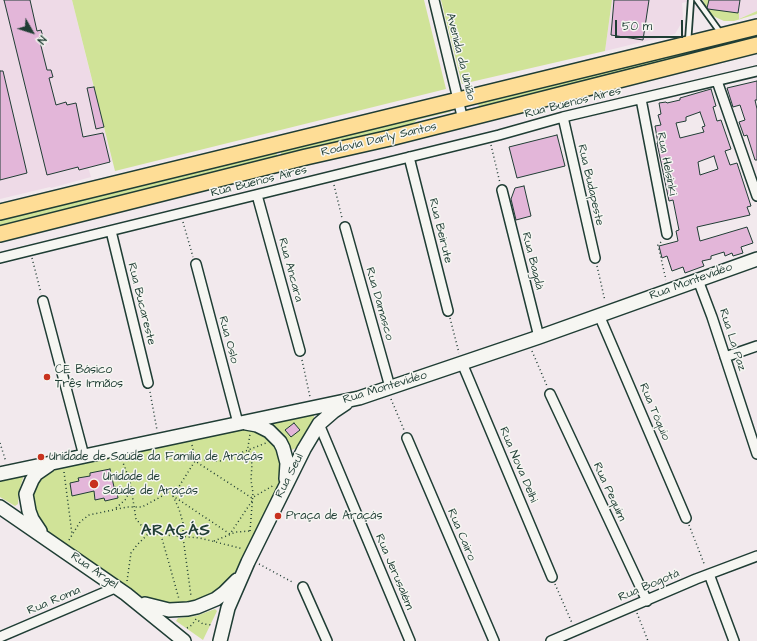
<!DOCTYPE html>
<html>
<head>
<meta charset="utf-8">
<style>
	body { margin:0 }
	#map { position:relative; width:757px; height:641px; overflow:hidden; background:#f2e9ed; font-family:"Architects Daughter",sans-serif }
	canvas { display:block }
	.north { position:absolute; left:12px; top:12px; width:40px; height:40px; -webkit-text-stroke:3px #f6f6f2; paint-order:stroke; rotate:129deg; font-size:11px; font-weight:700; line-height:16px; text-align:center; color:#1f3d34 }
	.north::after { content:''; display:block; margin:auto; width:14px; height:18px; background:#1f3d34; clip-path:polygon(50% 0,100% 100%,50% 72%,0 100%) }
	.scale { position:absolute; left:615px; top:20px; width:68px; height:18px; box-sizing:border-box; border:2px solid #1f3d34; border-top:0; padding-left:5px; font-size:12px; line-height:14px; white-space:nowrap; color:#1f3d34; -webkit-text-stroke:3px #f6f6f2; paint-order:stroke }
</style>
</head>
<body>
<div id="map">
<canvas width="757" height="641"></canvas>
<div class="north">N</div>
<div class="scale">50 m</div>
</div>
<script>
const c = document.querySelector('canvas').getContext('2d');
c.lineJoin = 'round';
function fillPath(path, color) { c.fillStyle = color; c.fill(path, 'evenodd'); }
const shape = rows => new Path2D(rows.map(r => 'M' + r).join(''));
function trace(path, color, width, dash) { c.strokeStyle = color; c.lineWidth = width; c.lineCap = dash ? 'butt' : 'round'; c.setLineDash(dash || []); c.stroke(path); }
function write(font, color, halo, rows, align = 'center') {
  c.font = font + ' "Architects Daughter",sans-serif'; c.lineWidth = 3; c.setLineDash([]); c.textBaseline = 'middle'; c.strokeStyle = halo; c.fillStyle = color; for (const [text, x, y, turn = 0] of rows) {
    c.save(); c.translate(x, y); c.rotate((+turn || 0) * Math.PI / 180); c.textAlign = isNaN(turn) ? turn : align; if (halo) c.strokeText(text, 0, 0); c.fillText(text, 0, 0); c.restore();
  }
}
fillPath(shape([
	[0,0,72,0,112,161,88,167,91,177,51,188,50,187,0,199],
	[612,0,695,0,682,3,683,16,682,22,675,34,605,51],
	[703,0,757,0,757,11,734,21,724,21,711,15,705,7]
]), '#eedae7');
fillPath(shape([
	[72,0,424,0,446,89,115,171],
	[441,0,612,0,605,51,462,84],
	[703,0,709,0,707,9,739,13,739,19,757,11,757,14,734,21,724,21,711,15,705,7],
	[757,34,757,42,481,109,477,103],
	[454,108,450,112,417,120,407,128,282,159,280,149],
	[276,150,278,160,0,228,0,218],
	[312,413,314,415,314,418,296,448,292,450,284,435,272,423],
	[241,429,255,431,266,436,274,445,281,463,280,479,278,486,238,568,227,582,212,594,204,598,186,603,169,604,144,598,51,534,46,529,38,516,35,509,32,495,34,489,41,478,51,470,57,467],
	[24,475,19,491,18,504,15,506,0,497,0,480],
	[215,609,217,611,203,640,176,621,178,618,196,616]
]), '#d0e398');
const building = shape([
	[4,0,30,0,37,31,41,30,43,37,39,38,47,70,51,70,53,77,49,78,56,105,66,102,67,105,76,103,83,137,103,133,110,162,79,170,78,167,47,175,4,0],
	[614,0,649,0,643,40,611,35,614,0],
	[709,0,740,0,738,13,708,9,707,8,709,0],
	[0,71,3,71,27,173,0,180,0,71],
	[757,81,757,100,755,100,757,109,757,160,755,160,747,135,744,136,739,122,745,120,740,105,733,107,727,88,757,81],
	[94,87,104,127,96,129,87,88,94,87],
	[711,89,716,106,713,107,717,121,721,120,731,149,725,151,730,165,737,163,751,206,747,207,750,215,697,227,700,241,747,227,753,243,741,247,743,253,733,256,732,253,725,256,724,252,711,256,711,259,702,261,704,266,685,273,683,267,672,271,667,256,662,258,659,246,678,241,676,231,679,230,673,200,669,201,657,143,658,143,655,126,661,125,658,115,661,114,659,103,666,102,667,103,680,100,680,98,711,89],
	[700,112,705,126,702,127,704,132,680,138,676,123,686,121,686,117,700,112],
	[714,156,718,169,700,175,698,162,714,156],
	[557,135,565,166,517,178,509,147,557,135],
	[524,186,531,216,516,220,511,199,515,188,524,186],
	[294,423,300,430,291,437,285,430,294,423],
	[110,469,114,487,116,487,118,498,105,501,104,498,95,500,94,491,72,496,70,483,79,481,78,478,90,476,90,473,110,469]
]);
fillPath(building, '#e3b6d9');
trace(building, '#1f3d34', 1);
const lane = shape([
	[697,0,720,32],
	[688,42,691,0]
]);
const street = shape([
	[434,0,463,120],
	[717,81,757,196],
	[641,99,667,234],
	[563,117,595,258],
	[409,157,448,311],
	[502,190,539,337],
	[257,195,300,351],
	[345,227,390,387],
	[111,231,148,383],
	[0,258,499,135,563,117,757,71],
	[196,264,238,423],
	[698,280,712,317,757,454],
	[43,301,84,456],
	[599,315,686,518],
	[725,357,757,346],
	[462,363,552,577],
	[550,394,647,601],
	[319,424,410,641],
	[407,438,494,641],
	[709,574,734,641],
	[303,587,327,641],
	[0,637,117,587],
	[551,641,696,579,757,556]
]);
const secondary = shape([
	[246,423,257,425,269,431,280,442,283,448,287,463,286,479],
	[0,474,359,398,539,337,757,259],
	[0,507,126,594,184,641],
	[40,531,32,519,29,511,26,494,32,480,36,474,49,465],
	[145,604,169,610,188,609,197,607,216,599,224,593,237,580],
	[220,641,228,608,248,562,304,449,319,424,334,411,346,403]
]);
const primary = shape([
	[0,212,757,27],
	[0,234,306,157,390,138,757,45]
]);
trace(lane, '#1f3d34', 8);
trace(street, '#1f3d34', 12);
trace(secondary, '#1f3d34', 16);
trace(primary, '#1f3d34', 18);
trace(shape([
	[491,145,500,183],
	[334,185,342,218],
	[183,222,193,257],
	[661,242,658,245,666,280],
	[32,258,41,293],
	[597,266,605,301],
	[450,318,459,353],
	[532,351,547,386],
	[302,360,310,397],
	[150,392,157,430],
	[391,399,404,430],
	[0,443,6,462],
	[192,445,195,459],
	[196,459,220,461,266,443],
	[122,460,130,481,136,519,146,531,153,534,200,538,243,549],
	[64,472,72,534],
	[173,496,179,509,183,523,183,537,191,596],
	[252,501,230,534,173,496,195,461,252,498,274,485],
	[116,508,126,499,131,488],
	[689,525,705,566],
	[250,531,253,493,251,480,252,464,248,447,250,434],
	[161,535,179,599],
	[69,540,80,522,89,515,127,507,142,507,177,488],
	[214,541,236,532,250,531],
	[259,564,294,583],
	[127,581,131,553,137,545,149,533],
	[555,584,572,623],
	[637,613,648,641],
	[187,628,192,625,196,619,203,624,213,625]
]), '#1f3d34', 1.5, [1, 3]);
trace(lane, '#f6f6f2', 4.5);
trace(street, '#f6f6f2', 9);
trace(secondary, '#f6f6f2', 13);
trace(primary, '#fedd96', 15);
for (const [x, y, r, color] of [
	[47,377,4,"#c8321e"],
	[41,457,4,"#c8321e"],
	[94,484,5,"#c8321e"],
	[278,516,4,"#c8321e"]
]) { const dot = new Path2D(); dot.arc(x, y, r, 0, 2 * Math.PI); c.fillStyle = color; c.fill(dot); trace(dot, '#f6f6f2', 1.5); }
write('12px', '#1f3d34', '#f6f6f2', [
	["Avenida da União",460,57,76],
	["Rua Buenos Aires",573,103,-14],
	["Rodovia Darly Santos",379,140,-13],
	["Rua Helsinki",666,164,79],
	["Rua Buenos Aires",259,182,-14],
	["Rua Budapeste",590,185,77],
	["Rua Beirute",440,231,76],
	["Rua Bagdá",532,261,76],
	["Rua Ancara",290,270,75],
	["Rua Montevidéo",691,282,-20],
	["Rua Bucareste",141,304,76],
	["Rua Damasco",379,304,74],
	["Rua Oslo",228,340,75],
	["Rua La Paz",732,340,72],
	["Rua Montevidéo",385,388,-17],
	["Rua Tóquio",654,412,67],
	["Rua Nova Delhi",518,465,67],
	["Rua Seul",290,476,-63],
	["Rua Pequim",609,492,65],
	["Rua Cairo",461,535,67],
	["Rua Argel",94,571,35],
	["Rua Jerusalém",394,572,67],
	["Rua Bogotá",649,586,-23],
	["Rua Roma",54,601,-23]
]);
write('12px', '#1f3d34', '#f6f6f2', [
	["CE Básico",55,370],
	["Três Irmãos",55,384],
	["Unidade de Saúde da Família de Araçás",49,457],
	["Unidade de",103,477],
	["Saúde de Araçás",103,491],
	["Praça de Araçás",286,516]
], 'left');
c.letterSpacing = '1px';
write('bold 16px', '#1f3d34', '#f6f6f2', [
	["ARAÇÁS",176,532]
]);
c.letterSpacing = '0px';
</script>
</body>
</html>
